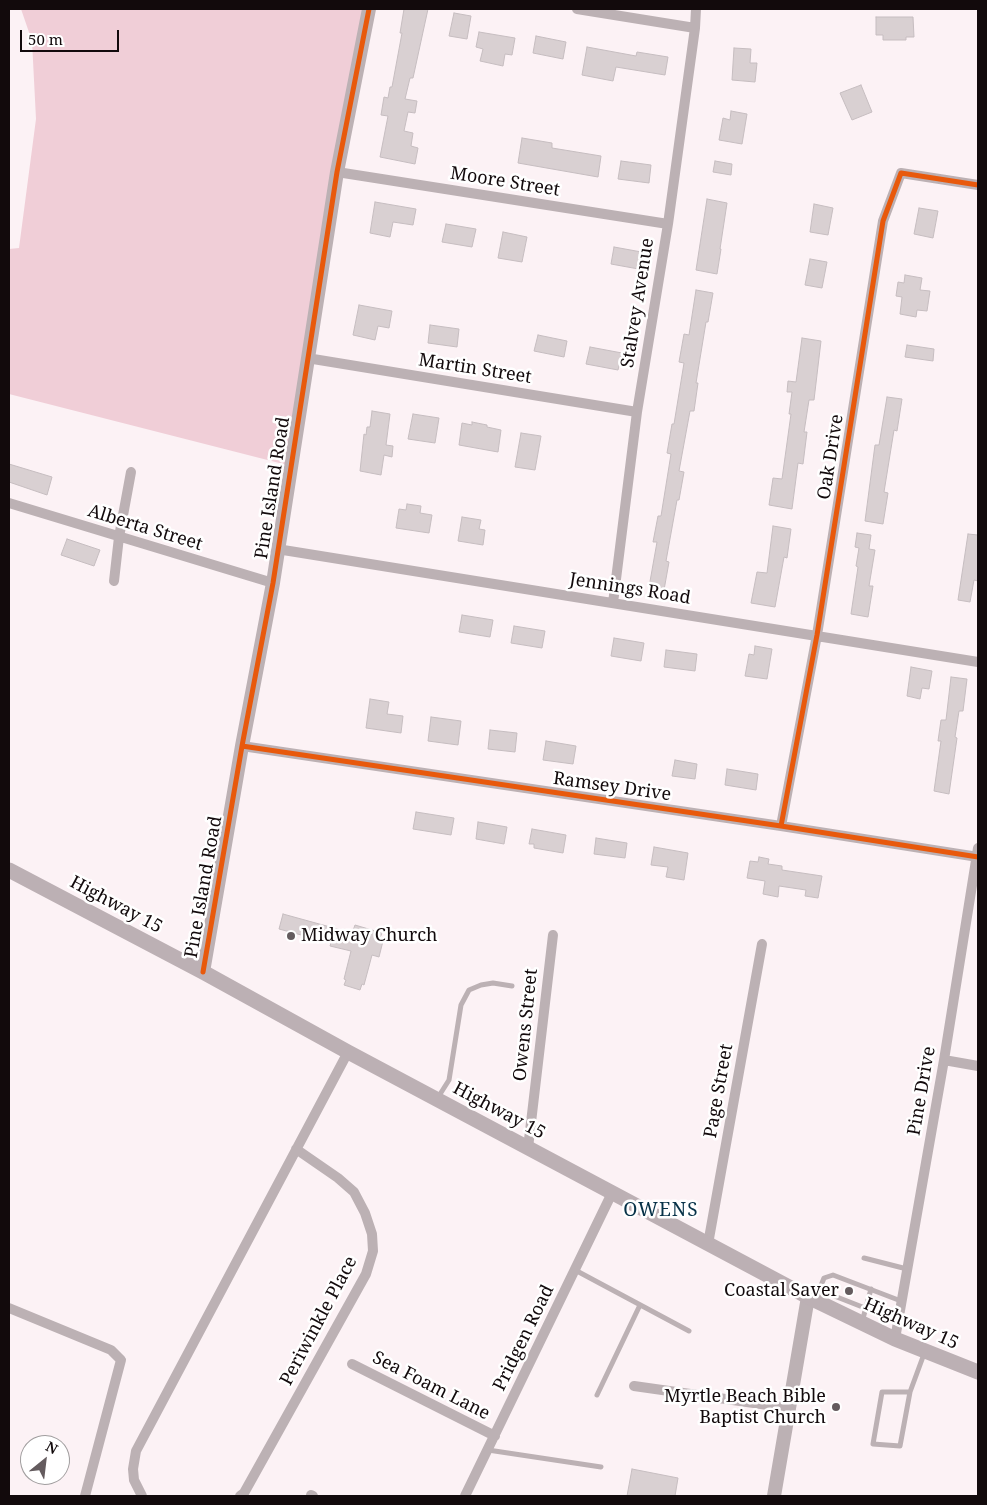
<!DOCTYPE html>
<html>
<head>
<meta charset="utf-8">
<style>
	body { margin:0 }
	#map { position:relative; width:987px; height:1505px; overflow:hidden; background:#fcf2f5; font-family:"Noto Serif",serif }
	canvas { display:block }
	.frame { position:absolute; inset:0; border:10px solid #120a0c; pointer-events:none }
	.north { position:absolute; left:20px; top:1435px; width:50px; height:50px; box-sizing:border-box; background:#fff; border:1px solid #a09d9e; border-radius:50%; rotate:29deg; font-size:14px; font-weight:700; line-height:20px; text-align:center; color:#120a0c }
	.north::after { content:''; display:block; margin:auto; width:18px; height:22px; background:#645b5e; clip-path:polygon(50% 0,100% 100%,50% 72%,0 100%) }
	.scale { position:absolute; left:20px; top:30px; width:99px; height:22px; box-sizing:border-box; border:2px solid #120a0c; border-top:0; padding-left:6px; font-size:15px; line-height:18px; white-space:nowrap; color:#120a0c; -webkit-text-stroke:4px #fff; paint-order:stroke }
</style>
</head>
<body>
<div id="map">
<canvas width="987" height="1505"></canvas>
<div class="frame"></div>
<div class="north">N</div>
<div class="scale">50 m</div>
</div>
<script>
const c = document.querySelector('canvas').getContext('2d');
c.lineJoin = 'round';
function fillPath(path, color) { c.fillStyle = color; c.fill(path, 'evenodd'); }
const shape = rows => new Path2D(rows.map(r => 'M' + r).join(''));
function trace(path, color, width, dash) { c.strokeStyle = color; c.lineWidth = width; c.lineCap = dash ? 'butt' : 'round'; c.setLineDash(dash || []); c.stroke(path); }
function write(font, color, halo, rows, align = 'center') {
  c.font = font + ' "Noto Serif",serif'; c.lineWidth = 5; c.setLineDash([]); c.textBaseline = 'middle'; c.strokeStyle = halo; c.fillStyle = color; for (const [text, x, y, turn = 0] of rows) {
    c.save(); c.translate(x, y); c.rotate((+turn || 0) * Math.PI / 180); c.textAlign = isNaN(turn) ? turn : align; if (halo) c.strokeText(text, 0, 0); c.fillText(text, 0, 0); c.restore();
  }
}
fillPath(shape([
	[21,9,369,9,291,466,9,394,9,249,19,248,36,119,32,41]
]), '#f0ced7');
const building = shape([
	[404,9,428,9,413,78,410,78,405,99,417,101,415,113,408,112,404,131,413,133,411,146,418,148,415,164,380,157,388,116,381,115,384,97,388,98,390,87,392,87,402,33,400,33,404,9],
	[454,13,471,16,467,39,449,36,454,13],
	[876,17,913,17,914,37,906,37,906,40,883,40,883,35,876,35,876,17],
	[479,32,515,38,512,55,505,54,503,66,480,61,483,49,476,47,479,32],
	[536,36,566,42,563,59,533,53,536,36],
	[587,47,636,56,637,52,668,57,665,75,616,67,613,81,582,75,587,47],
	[734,48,751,49,750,63,757,63,755,82,732,80,734,48],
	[861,85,872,112,852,120,840,93,861,85],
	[731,111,747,114,742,144,719,140,723,118,730,120,731,111],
	[522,138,552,143,552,148,601,156,598,177,518,163,522,138],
	[621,161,651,165,649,183,618,179,621,161],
	[715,161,732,164,731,175,713,172,715,161],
	[707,199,727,203,720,249,721,249,717,274,696,270,707,199],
	[375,202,416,209,413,225,393,222,390,237,370,233,375,202],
	[814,204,833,208,828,235,810,232,814,204],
	[919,208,938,211,933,238,914,234,919,208],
	[446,224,476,229,472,247,442,242,446,224],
	[503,232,527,237,522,262,498,258,503,232],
	[614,247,647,253,644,270,611,264,614,247],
	[810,259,827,262,822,288,805,285,810,259],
	[905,275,922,278,920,290,930,291,927,311,917,310,916,317,900,314,902,297,896,296,898,282,904,283,905,275],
	[696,290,713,293,708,322,706,322,696,383,698,383,694,411,690,411,679,471,684,472,679,500,677,500,666,561,669,562,664,590,649,587,657,542,653,542,658,516,661,516,671,454,667,453,672,424,674,424,684,363,679,362,684,334,689,335,696,290],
	[359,305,392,311,389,328,378,326,375,340,353,335,359,305],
	[430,325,459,329,457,347,428,343,430,325],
	[538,335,567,341,564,357,534,351,538,335],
	[802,338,821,341,814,400,809,400,804,432,807,432,803,464,798,463,792,509,769,505,773,478,782,479,791,414,789,414,792,392,787,392,788,381,796,382,802,338],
	[907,345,934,349,933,361,905,357,907,345],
	[590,347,622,353,618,370,586,364,590,347],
	[887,397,902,399,897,431,894,430,884,492,888,493,883,524,865,521,875,445,879,445,887,397],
	[372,411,390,414,386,445,393,446,392,457,384,455,381,475,360,471,364,434,366,435,367,427,370,427,372,411],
	[413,414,439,418,435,443,408,439,413,414],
	[472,422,487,425,487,427,501,430,498,452,459,445,462,423,472,425,472,422],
	[521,433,541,436,535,470,515,467,521,433],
	[9,464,52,477,47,495,9,482,9,464],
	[407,504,421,506,420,513,432,515,429,533,396,528,399,509,406,510,407,504],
	[462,517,481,520,479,529,485,530,483,545,458,541,462,517],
	[773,526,791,529,787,558,784,557,775,607,751,603,757,572,767,573,773,526],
	[857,533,871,535,869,549,875,550,869,586,873,586,868,617,851,614,858,567,856,566,859,548,855,547,857,533],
	[968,534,978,535,978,581,974,580,970,602,958,600,968,534],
	[67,539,100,550,94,566,61,555,67,539],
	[462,615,493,620,490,637,459,632,462,615],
	[514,626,545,631,542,648,511,643,514,626],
	[614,638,644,643,641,661,611,656,614,638],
	[755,646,772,649,767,679,745,676,749,654,754,655,755,646],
	[666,650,697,654,695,671,664,667,666,650],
	[911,667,932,671,929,689,922,688,920,699,907,696,911,667],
	[951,677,967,679,963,711,959,711,955,737,957,738,949,794,934,791,940,748,941,741,938,741,941,720,946,720,951,677],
	[370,699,389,702,387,714,403,716,401,733,366,728,370,699],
	[431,717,461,721,458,745,428,741,431,717],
	[490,730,517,733,515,752,488,749,490,730],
	[546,741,576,746,573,764,543,760,546,741],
	[675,760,697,764,695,779,672,776,675,760],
	[727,769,758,774,756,790,725,785,727,769],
	[416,812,454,818,451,835,413,829,416,812],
	[478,822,507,827,504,844,476,839,478,822],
	[532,829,566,835,563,853,534,848,534,844,529,844,532,829],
	[596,838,627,843,625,858,594,854,596,838],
	[654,847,688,853,684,880,666,877,668,867,651,865,654,847],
	[759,857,769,859,768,864,782,866,782,870,822,876,818,898,805,896,806,890,779,886,778,897,763,894,765,881,747,878,750,861,758,862,759,857],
	[283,914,352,933,355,925,382,933,379,940,383,941,379,957,372,955,364,985,362,984,360,990,344,985,346,980,344,979,351,951,330,946,331,943,279,929,283,914],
	[632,1469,678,1478,675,1496,627,1496,632,1469]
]);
fillPath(building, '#d9d0d2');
trace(building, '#c6bdc0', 1);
trace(shape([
	[437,1099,449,1080,461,1005,469,990,481,985,493,983,512,986],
	[864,1258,907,1269],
	[575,1270,689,1331],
	[819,1290,865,1308],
	[816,1298,824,1278,833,1275,901,1301],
	[862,1322,871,1289],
	[910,1392,882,1392,873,1444,900,1446,910,1392,924,1354],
	[597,1395,640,1305],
	[488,1450,601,1467]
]), '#bcb1b4', 5);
trace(shape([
	[577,9,695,28],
	[337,172,668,224],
	[307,358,637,412],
	[9,503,273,583],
	[277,549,978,662],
	[114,581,119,537,131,472],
	[613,603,637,412,668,224,695,28,696,9],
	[242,746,781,826,978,857],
	[781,826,817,635,883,221,901,173,978,185],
	[944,1060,978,1066],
	[528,1148,553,935],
	[708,1244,762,944],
	[9,1308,111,1350,121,1360,85,1496],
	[895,1339,944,1060,978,848],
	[352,1364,495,1436],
	[634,1386,789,1408],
	[311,1495,313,1496],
	[142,1496,134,1480,133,1469,136,1451,348,1052],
	[240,1496,244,1493,366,1274,373,1251,372,1234,365,1213,354,1192,338,1178,296,1149],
	[465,1496,612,1193]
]), '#bcb1b4', 10);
trace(shape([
	[203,972,242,746,273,583,337,172,369,9],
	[774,1496,808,1297]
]), '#bcb1b4', 14);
trace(shape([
	[9,870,203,972,348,1052,808,1297,895,1339,978,1372]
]), '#bcb0b4', 15);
trace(shape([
	[242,746,781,826,978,857],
	[781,826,817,635,883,221,901,173,978,185],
	[203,972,242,746,273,583,337,172,369,9]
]), '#e8590c', 5);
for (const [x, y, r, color] of [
	[291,936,5,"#645b5e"],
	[849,1291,5,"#645b5e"],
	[836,1407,5,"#645b5e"]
]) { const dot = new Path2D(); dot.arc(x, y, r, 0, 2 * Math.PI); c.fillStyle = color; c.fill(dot); trace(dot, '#fff', 2); }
write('18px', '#120a0c', '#fff', [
	["Moore Street",505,182,9],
	["Stalvey Avenue",638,303,-81],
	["Martin Street",475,369,9],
	["Oak Drive",831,457,-81],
	["Pine Island Road",273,488,-81],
	["Alberta Street",145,528,17],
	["Jennings Road",630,589,9],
	["Ramsey Drive",612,787,8],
	["Pine Island Road",204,887,-80],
	["Highway 15",116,905,28],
	["Owens Street",526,1025,-84],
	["Page Street",719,1091,-80],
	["Pine Drive",922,1091,-80],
	["Highway 15",499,1111,28],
	["Periwinkle Place",319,1321,-62],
	["Highway 15",911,1324,24],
	["Pridgen Road",524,1338,-64],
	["Sea Foam Lane",431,1386,27]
]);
write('18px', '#120a0c', '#fff', [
	["Midway Church",301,936,"left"],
	["Coastal Saver",839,1291],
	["Myrtle Beach Bible",826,1397],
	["Baptist Church",826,1418]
], 'right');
c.letterSpacing = '1px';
write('19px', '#073248', '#fff', [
	["OWENS",661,1211]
]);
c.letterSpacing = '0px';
</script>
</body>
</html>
